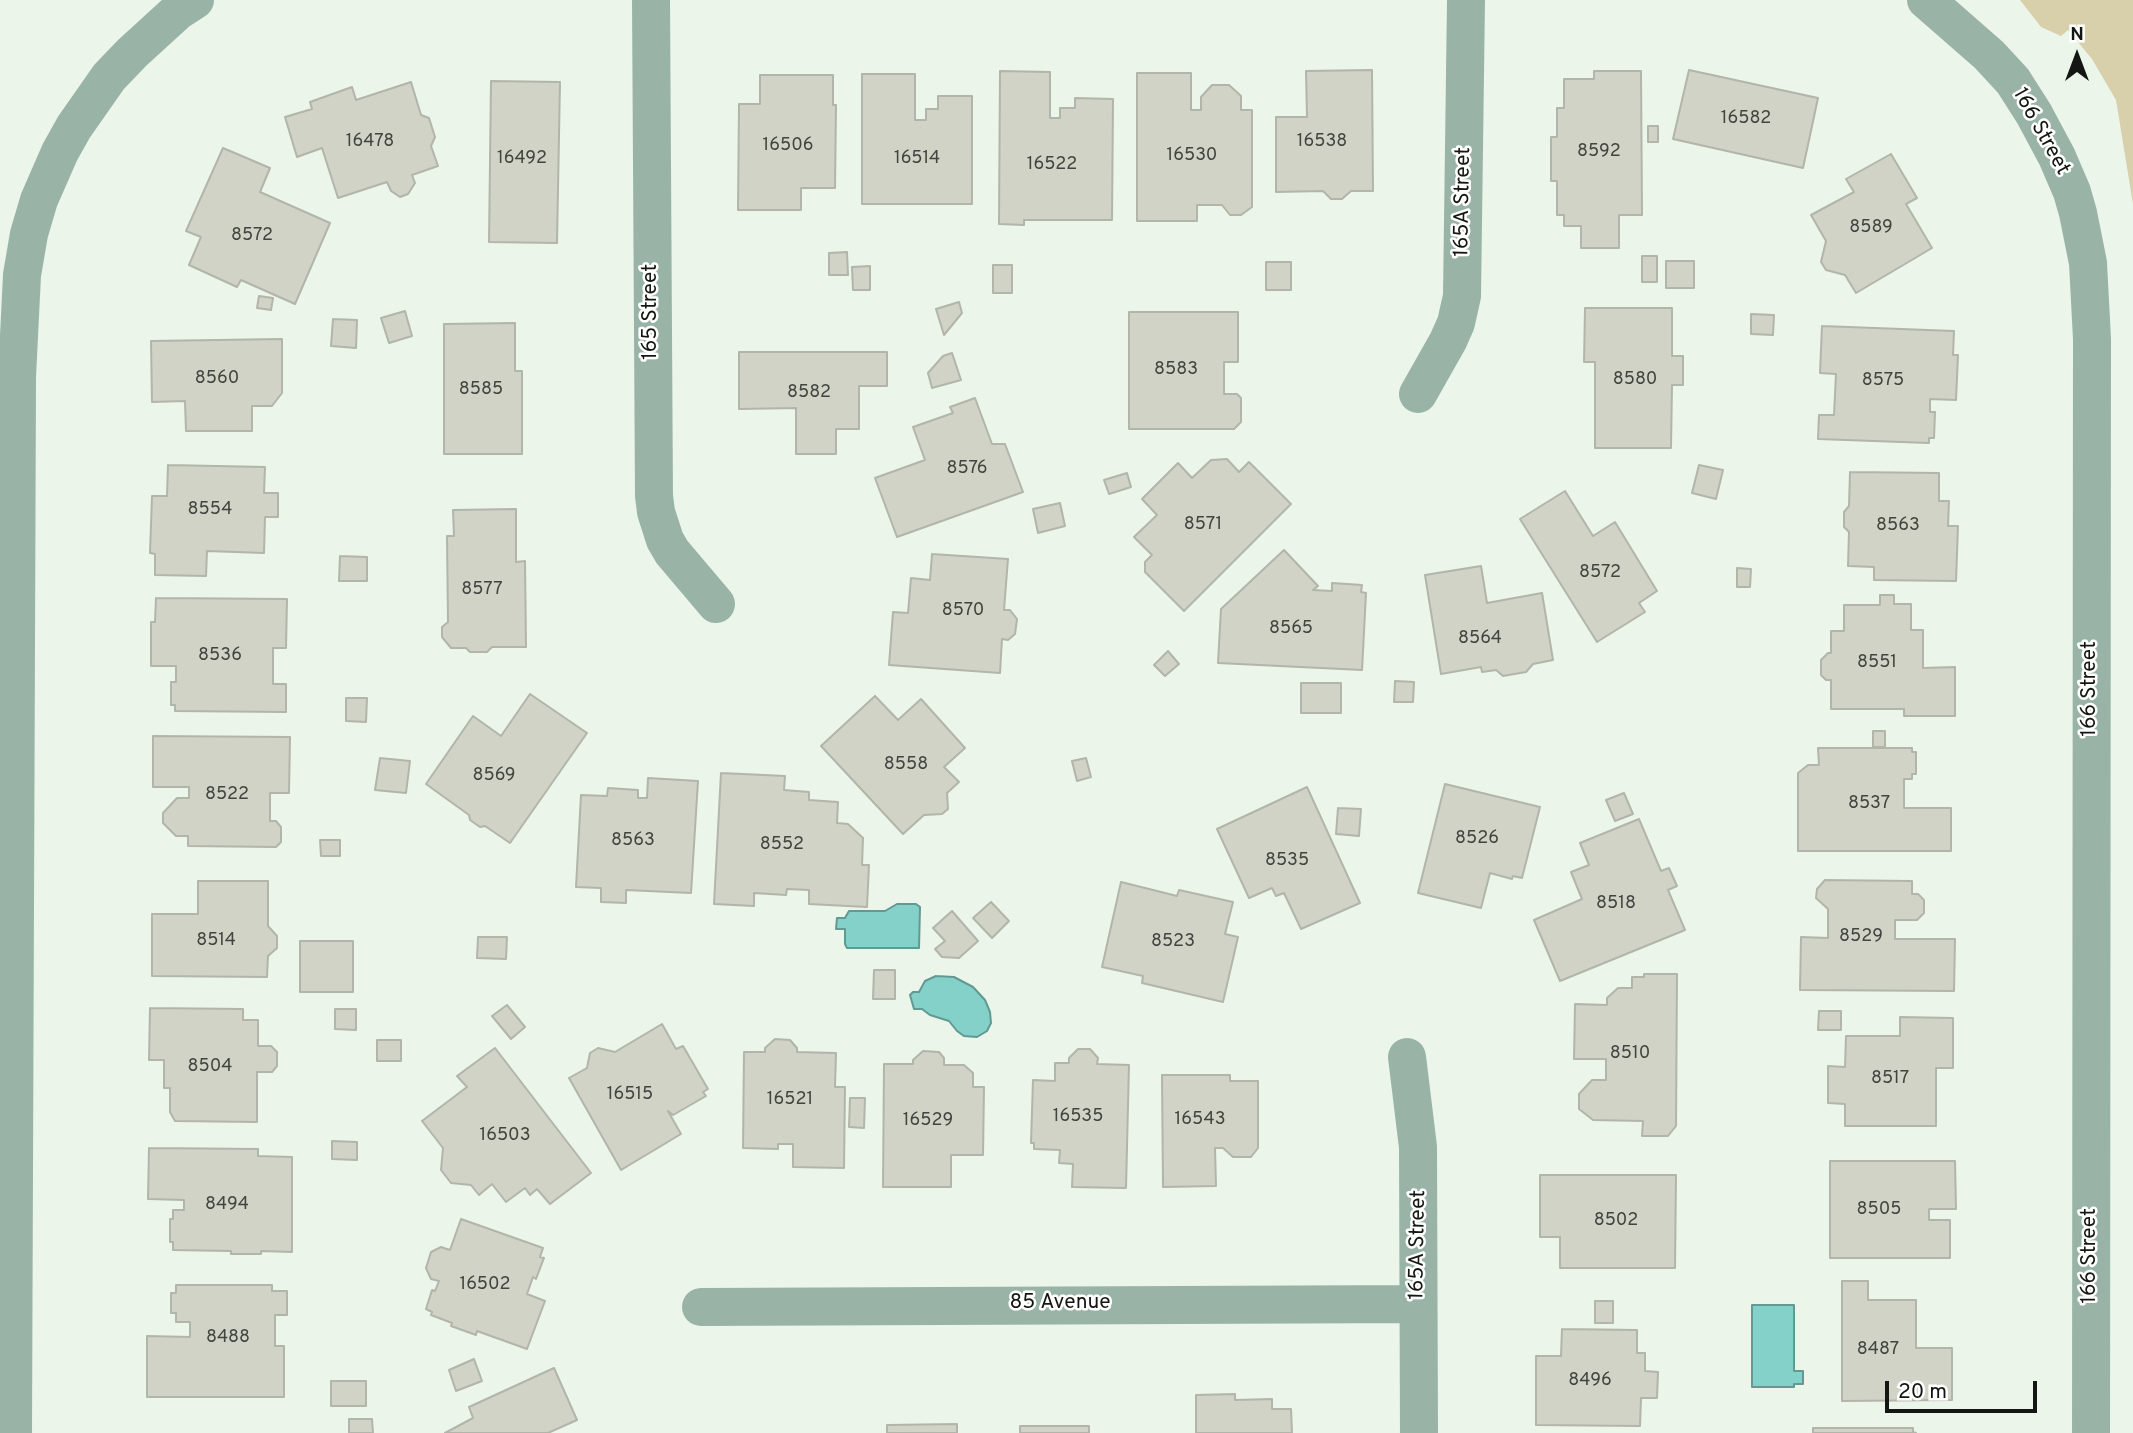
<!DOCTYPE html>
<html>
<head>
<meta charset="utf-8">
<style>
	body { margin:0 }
	#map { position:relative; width:2133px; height:1433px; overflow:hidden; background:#ebf5ea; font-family:Overpass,sans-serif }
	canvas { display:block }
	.north { position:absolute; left:2042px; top:21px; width:70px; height:70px; -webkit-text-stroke:5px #fff; paint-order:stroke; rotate:0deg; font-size:19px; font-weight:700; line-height:28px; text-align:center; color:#131612 }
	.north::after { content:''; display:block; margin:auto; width:24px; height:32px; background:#131612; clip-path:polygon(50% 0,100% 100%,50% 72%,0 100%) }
	.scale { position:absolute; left:1885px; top:1381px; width:152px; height:32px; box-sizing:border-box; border:4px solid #131612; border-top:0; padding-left:9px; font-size:21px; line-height:24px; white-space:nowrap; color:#131612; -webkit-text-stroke:5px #fff; paint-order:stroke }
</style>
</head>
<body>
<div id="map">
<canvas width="2133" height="1433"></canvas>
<div class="north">N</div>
<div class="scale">20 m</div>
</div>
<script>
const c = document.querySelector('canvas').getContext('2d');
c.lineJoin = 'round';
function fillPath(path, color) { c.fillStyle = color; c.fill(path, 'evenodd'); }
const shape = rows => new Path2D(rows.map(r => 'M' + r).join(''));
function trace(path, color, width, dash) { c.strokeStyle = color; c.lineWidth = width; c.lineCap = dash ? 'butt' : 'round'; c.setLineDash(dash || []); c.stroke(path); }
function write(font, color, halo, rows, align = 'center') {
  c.font = font + ' Overpass,sans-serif'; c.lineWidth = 5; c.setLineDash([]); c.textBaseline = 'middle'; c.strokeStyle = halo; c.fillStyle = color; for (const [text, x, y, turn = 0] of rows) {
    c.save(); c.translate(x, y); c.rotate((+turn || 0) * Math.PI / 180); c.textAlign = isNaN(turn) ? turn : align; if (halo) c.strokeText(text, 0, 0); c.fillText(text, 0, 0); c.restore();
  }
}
fillPath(shape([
	[2020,0,2133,0,2133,204,2116,100,2092,59,2068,30,2061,36,2041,27]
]), '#d8cfab');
const water = shape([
	[897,904,916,904,920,907,919,948,847,948,845,944,845,929,836,929,837,918,845,918,849,911,885,911,897,904],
	[936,976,954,977,973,987,985,1000,990,1012,991,1023,987,1031,977,1037,964,1036,957,1031,949,1021,930,1015,922,1009,914,1009,910,995,913,992,919,992,925,981,936,976],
	[1752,1305,1794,1305,1794,1371,1803,1371,1803,1384,1794,1384,1794,1387,1752,1387,1752,1305]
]);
fillPath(water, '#84d1ca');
trace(water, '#629993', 2);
const building = shape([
	[1372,70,1373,191,1351,191,1342,199,1331,199,1323,191,1276,192,1276,117,1307,117,1306,71,1372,70],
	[1689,70,1818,98,1803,168,1673,139,1689,70],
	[1000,71,1050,72,1050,118,1060,118,1060,108,1075,108,1075,98,1113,99,1112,220,1024,220,1024,225,999,224,1000,71],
	[1594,71,1641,71,1642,215,1619,215,1619,248,1581,248,1581,226,1564,226,1564,215,1557,215,1557,181,1551,181,1551,137,1557,137,1557,108,1564,108,1564,79,1594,79,1594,71],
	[1137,73,1191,73,1191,110,1201,110,1201,97,1212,85,1229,85,1241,96,1241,110,1252,110,1252,207,1241,215,1230,215,1222,205,1197,205,1197,221,1137,221,1137,73],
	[862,74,915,74,915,120,926,120,926,109,938,109,938,96,972,96,972,204,862,204,862,74],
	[760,75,833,75,833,105,836,105,835,188,801,188,801,210,738,210,739,104,760,104,760,75],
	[491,81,560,82,557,243,489,242,491,81],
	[411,82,421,115,429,118,435,137,431,146,438,166,412,175,415,183,408,194,400,197,391,191,387,182,338,198,322,148,297,157,285,117,312,109,310,102,352,87,356,100,411,82],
	[1648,126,1658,126,1658,142,1648,142,1648,126],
	[223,148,270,168,260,192,330,223,295,304,241,280,237,287,189,265,201,237,186,231,223,148],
	[1891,154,1917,198,1906,204,1932,248,1856,293,1845,275,1826,270,1821,262,1826,241,1811,215,1854,192,1846,179,1891,154],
	[847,252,848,275,829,275,829,253,847,252],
	[1642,256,1657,256,1657,282,1642,282,1642,256],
	[1666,261,1694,261,1694,288,1666,288,1666,261],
	[1266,262,1291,262,1291,290,1266,290,1266,262],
	[993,265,1012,265,1012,293,993,293,993,265],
	[870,266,870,290,853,290,852,267,870,266],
	[259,296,273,298,271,310,257,308,259,296],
	[959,302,962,313,944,335,936,309,959,302],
	[1585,308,1672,308,1672,356,1683,356,1683,385,1672,385,1671,448,1595,448,1595,362,1584,362,1585,308],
	[405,311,412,336,389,343,381,318,405,311],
	[1129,312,1238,312,1238,362,1224,362,1224,394,1237,394,1241,398,1241,422,1234,429,1129,429,1129,312],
	[1751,314,1774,315,1773,335,1751,334,1751,314],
	[333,319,357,320,356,348,331,346,333,319],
	[515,323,515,371,522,371,522,454,444,454,444,324,515,323],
	[1822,326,1954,331,1953,355,1958,355,1956,400,1930,399,1930,412,1935,412,1934,438,1929,438,1929,443,1818,439,1819,415,1834,415,1836,374,1820,373,1822,326],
	[282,339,282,393,272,406,252,406,252,431,186,431,185,401,152,402,151,341,282,339],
	[739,352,887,352,887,386,859,386,859,429,836,429,836,454,796,454,796,408,739,409,739,352],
	[952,353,961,380,932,388,928,373,943,356,952,353],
	[975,398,992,444,1005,444,1023,492,897,537,875,478,925,460,913,427,953,413,950,407,975,398],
	[1227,459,1239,472,1249,462,1291,504,1184,611,1145,572,1145,562,1152,555,1134,537,1157,515,1142,499,1178,463,1192,478,1211,460,1227,459],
	[168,465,265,467,264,493,278,493,278,517,265,517,264,553,207,551,206,576,155,575,155,554,150,553,152,496,167,496,168,465],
	[1699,465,1723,470,1716,499,1692,493,1699,465],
	[1850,472,1939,473,1939,501,1949,501,1948,526,1958,526,1956,581,1874,580,1874,567,1848,566,1849,532,1844,527,1844,512,1849,506,1850,472],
	[1127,473,1131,487,1109,494,1104,480,1127,473],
	[1565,491,1593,536,1615,522,1657,591,1639,603,1645,612,1597,642,1520,519,1565,491],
	[1060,503,1065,526,1038,533,1033,509,1060,503],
	[516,509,516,562,525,561,526,647,492,647,487,652,470,652,466,648,451,648,442,637,442,627,448,622,447,536,454,536,453,510,516,509],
	[1284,550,1318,586,1313,590,1332,591,1332,583,1362,585,1361,592,1366,593,1362,670,1218,663,1221,609,1284,550],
	[932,554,1008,559,1004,610,1010,610,1017,619,1015,634,1008,640,1002,639,1000,673,889,665,893,612,908,613,911,578,930,580,932,554],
	[340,556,367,557,367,581,339,581,340,556],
	[1481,566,1487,603,1542,593,1553,660,1533,664,1526,672,1503,676,1496,670,1482,672,1481,667,1441,674,1425,575,1481,566],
	[1737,568,1751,569,1750,587,1737,587,1737,568],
	[1880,595,1894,595,1894,604,1911,604,1911,630,1923,630,1923,668,1955,667,1955,716,1904,716,1904,709,1831,709,1831,680,1826,680,1821,675,1821,660,1828,653,1831,653,1831,631,1844,631,1844,605,1880,605,1880,595],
	[156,598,287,599,286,648,273,648,273,684,286,684,286,712,175,711,175,705,171,705,171,682,176,682,176,666,151,666,151,622,155,622,156,598],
	[1168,651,1179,664,1165,676,1154,665,1168,651],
	[1395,681,1414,682,1413,702,1394,702,1395,681],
	[1301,683,1341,683,1341,713,1301,713,1301,683],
	[530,694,587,733,510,843,485,826,480,827,470,820,469,815,426,784,473,716,501,736,530,694],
	[875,696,898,720,921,699,965,748,944,767,959,782,947,793,948,809,942,814,924,815,903,834,821,746,875,696],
	[346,698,367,698,366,722,346,721,346,698],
	[1873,731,1885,731,1885,747,1873,747,1873,731],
	[153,736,290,737,289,793,270,793,270,821,276,821,281,827,281,842,276,847,188,846,188,836,176,836,163,823,163,813,177,798,189,798,189,787,153,787,153,736],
	[1818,748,1912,748,1912,752,1916,752,1916,774,1912,774,1912,779,1904,779,1904,808,1951,808,1951,851,1798,851,1798,773,1808,765,1819,765,1818,748],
	[380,758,410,761,406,793,375,790,380,758],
	[1086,758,1091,777,1077,781,1072,761,1086,758],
	[721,773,785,776,784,790,809,792,809,800,838,802,837,823,848,824,863,838,862,865,869,865,867,907,809,904,809,890,787,889,786,895,754,893,754,906,714,904,721,773],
	[648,778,698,781,691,893,626,890,626,903,601,902,601,888,576,887,581,795,607,796,608,788,638,790,638,798,647,798,648,778],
	[1445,784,1540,807,1522,878,1513,876,1512,879,1490,873,1481,908,1418,893,1445,784],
	[1307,787,1360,903,1301,929,1284,893,1276,896,1272,888,1249,898,1217,829,1307,787],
	[1624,793,1633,814,1615,821,1606,800,1624,793],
	[1338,808,1361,809,1359,836,1336,834,1338,808],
	[1639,819,1661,871,1669,868,1677,886,1668,890,1685,930,1560,981,1534,920,1582,899,1571,872,1589,865,1580,843,1639,819],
	[320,840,340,840,340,856,321,856,320,840],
	[1825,880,1912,881,1912,894,1918,894,1924,900,1924,913,1917,920,1895,920,1895,939,1955,939,1954,991,1800,990,1801,937,1828,938,1828,909,1816,898,1817,889,1825,880],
	[198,881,268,881,268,926,277,936,277,948,268,956,267,977,152,976,152,914,198,914,198,881],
	[1121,882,1177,896,1179,890,1233,902,1225,934,1238,937,1223,1002,1142,983,1143,976,1102,967,1121,882],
	[991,902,1009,921,992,938,973,918,991,902],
	[952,911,978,941,959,958,942,957,935,949,945,941,933,928,952,911],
	[478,937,507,937,506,959,477,958,478,937],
	[300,941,353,941,353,992,300,992,300,941],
	[874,970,895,970,895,999,873,999,874,970],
	[1644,974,1677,974,1676,1126,1668,1136,1642,1136,1643,1121,1593,1120,1579,1109,1579,1094,1592,1080,1606,1080,1606,1059,1574,1059,1575,1004,1607,1005,1607,998,1618,988,1632,988,1632,977,1644,977,1644,974],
	[507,1005,525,1027,511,1039,492,1016,507,1005],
	[150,1008,243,1009,243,1020,258,1020,258,1046,271,1046,277,1052,277,1066,272,1072,257,1072,257,1122,175,1121,170,1112,170,1088,164,1088,164,1060,149,1060,150,1008],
	[335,1009,356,1009,356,1030,335,1029,335,1009],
	[1819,1011,1841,1011,1841,1030,1818,1030,1819,1011],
	[1900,1017,1953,1018,1953,1068,1936,1068,1936,1126,1845,1126,1845,1104,1828,1103,1828,1066,1845,1067,1846,1036,1900,1036,1900,1017],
	[662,1024,676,1049,683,1046,708,1089,703,1092,706,1096,673,1115,668,1111,681,1134,621,1170,569,1078,587,1068,590,1053,598,1048,615,1052,662,1024],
	[775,1039,790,1040,797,1048,797,1052,836,1053,835,1087,845,1087,844,1168,793,1167,793,1144,778,1144,778,1149,743,1148,744,1052,765,1052,765,1048,775,1039],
	[377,1040,401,1040,401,1061,377,1061,377,1040],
	[495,1048,591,1173,550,1204,537,1189,530,1195,525,1188,506,1202,492,1184,479,1195,471,1185,451,1183,441,1170,443,1148,422,1121,467,1087,457,1076,495,1048],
	[1078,1049,1090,1049,1098,1058,1097,1064,1129,1065,1126,1188,1072,1187,1073,1164,1059,1163,1060,1150,1034,1149,1034,1143,1031,1143,1033,1080,1055,1081,1055,1063,1069,1063,1069,1058,1078,1049],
	[923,1051,939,1052,944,1058,944,1065,964,1065,973,1073,973,1087,984,1087,983,1155,951,1155,951,1187,883,1187,884,1064,913,1064,913,1060,923,1051],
	[1162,1075,1230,1075,1230,1081,1258,1081,1258,1148,1251,1157,1233,1157,1223,1148,1215,1148,1216,1186,1163,1187,1162,1075],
	[850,1098,865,1098,864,1128,849,1127,850,1098],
	[332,1141,357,1142,357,1160,332,1159,332,1141],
	[149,1148,258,1149,258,1156,292,1157,292,1252,261,1251,261,1254,231,1254,231,1251,173,1250,173,1242,170,1242,170,1219,173,1219,173,1210,184,1210,184,1200,148,1199,149,1148],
	[1830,1161,1955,1161,1956,1209,1929,1209,1929,1220,1950,1220,1950,1258,1830,1258,1830,1161],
	[1540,1175,1676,1175,1675,1268,1560,1268,1560,1237,1540,1237,1540,1175],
	[461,1219,543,1248,540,1257,544,1258,536,1279,533,1277,527,1294,545,1301,527,1349,477,1331,476,1335,451,1326,452,1323,431,1315,432,1312,426,1309,432,1290,435,1291,439,1281,431,1279,426,1268,431,1252,441,1247,450,1250,461,1219],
	[1842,1281,1868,1281,1868,1300,1916,1300,1916,1348,1952,1348,1952,1400,1842,1401,1842,1281],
	[176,1285,272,1285,272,1291,287,1291,287,1315,275,1315,275,1346,284,1346,284,1397,147,1397,147,1336,190,1337,190,1322,176,1322,176,1313,171,1313,171,1293,176,1293,176,1285],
	[1595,1301,1613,1301,1613,1323,1595,1323,1595,1301],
	[1562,1329,1637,1330,1637,1353,1645,1353,1645,1371,1658,1372,1657,1398,1641,1398,1640,1426,1536,1425,1536,1356,1561,1356,1562,1329],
	[474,1359,482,1381,456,1391,449,1370,474,1359],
	[554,1368,577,1420,548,1433,445,1433,473,1418,469,1407,554,1368],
	[331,1381,366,1381,366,1406,331,1406,331,1381],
	[1235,1394,1235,1400,1272,1399,1272,1409,1291,1409,1292,1433,1196,1433,1196,1395,1235,1394],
	[349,1419,372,1419,373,1433,349,1433,349,1419],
	[957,1424,957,1433,887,1433,887,1425,957,1424],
	[1020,1426,1089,1426,1089,1433,1020,1433,1020,1426],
	[1813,1428,1913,1428,1913,1432,1916,1433,1813,1433,1813,1428]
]);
fillPath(building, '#d0d3c6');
trace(building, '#b2b5a9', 2);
trace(shape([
	[651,0,654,496,656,512,665,540,672,552,716,604],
	[1926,0,1989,55,2013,81,2034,114,2057,157,2072,192,2078,213,2088,263,2092,339,2091,1433],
	[1418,394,1448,341,1456,323,1462,296,1466,0],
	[1407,1057,1418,1147,1419,1433],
	[701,1307,1418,1304],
	[13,1433,17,377,22,275,29,234,39,200,60,152,74,127,109,77,132,53,178,11,195,0]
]), '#99b4a7', 38);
write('18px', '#42453f', null, [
	["16582",1746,119],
	["16478",370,142],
	["16538",1322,142],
	["16506",788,146],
	["8592",1599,152],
	["16530",1192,156],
	["16492",522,159],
	["16514",917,159],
	["16522",1052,165],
	["8589",1871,228],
	["8572",252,236],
	["8583",1176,370],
	["8560",217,379],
	["8580",1635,380],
	["8575",1883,381],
	["8585",481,390],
	["8582",809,393],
	["8576",967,469],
	["8554",210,510],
	["8571",1203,525],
	["8563",1898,526],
	["8572",1600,573],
	["8577",482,590],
	["8570",963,611],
	["8565",1291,629],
	["8564",1480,639],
	["8536",220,656],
	["8551",1877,663],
	["8558",906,765],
	["8569",494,776],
	["8522",227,795],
	["8537",1869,804],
	["8526",1477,839],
	["8563",633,841],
	["8552",782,845],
	["8535",1287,861],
	["8518",1616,904],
	["8529",1861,937],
	["8514",216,941],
	["8523",1173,942],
	["8510",1630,1054],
	["8504",210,1067],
	["8517",1890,1079],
	["16515",630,1095],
	["16521",790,1100],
	["16535",1078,1117],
	["16543",1200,1120],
	["16529",928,1121],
	["16503",505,1136],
	["8494",227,1205],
	["8505",1879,1210],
	["8502",1616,1221],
	["16502",485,1285],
	["8488",228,1338],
	["8487",1878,1350],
	["8496",1590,1381]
]);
write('21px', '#131612', '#fff', [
	["166 Street",2040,132,61],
	["165A Street",1464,202,-89],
	["165 Street",652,312,-90],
	["166 Street",2091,689,-90],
	["165A Street",1419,1245,-89],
	["166 Street",2091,1256,-90],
	["85 Avenue",1060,1304]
]);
</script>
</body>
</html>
